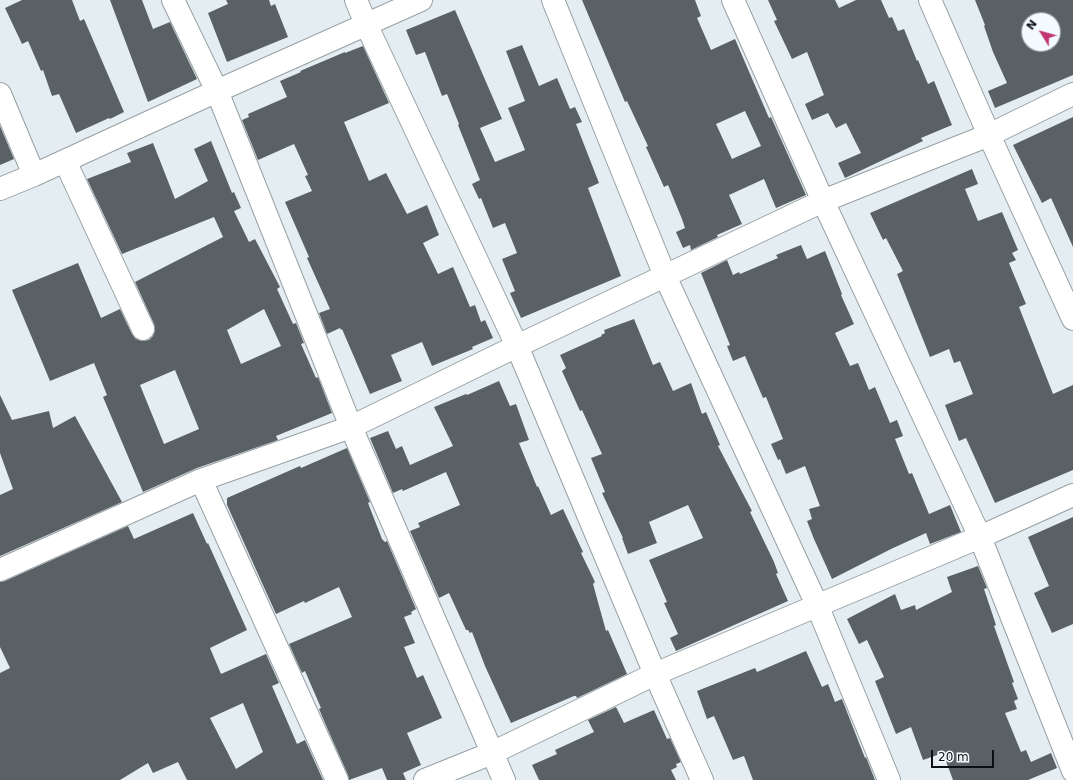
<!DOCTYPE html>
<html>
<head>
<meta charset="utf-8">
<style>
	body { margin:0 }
	#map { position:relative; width:1073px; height:780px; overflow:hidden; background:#e4eef2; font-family:"DejaVu Sans",sans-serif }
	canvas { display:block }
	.north { position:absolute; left:1021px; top:12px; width:40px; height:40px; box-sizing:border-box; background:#f3fbfe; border:1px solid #979da0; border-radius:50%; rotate:307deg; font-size:11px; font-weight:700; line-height:16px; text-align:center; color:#0d1012 }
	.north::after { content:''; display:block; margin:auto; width:14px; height:18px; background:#c03672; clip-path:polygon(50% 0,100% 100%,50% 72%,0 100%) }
	.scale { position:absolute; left:931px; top:750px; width:63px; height:18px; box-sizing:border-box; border:2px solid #0d1012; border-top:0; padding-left:5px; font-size:12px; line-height:14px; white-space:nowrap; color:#0d1012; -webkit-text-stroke:3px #f3fbfe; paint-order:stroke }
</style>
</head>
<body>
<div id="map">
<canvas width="1073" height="780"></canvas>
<div class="north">N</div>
<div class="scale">20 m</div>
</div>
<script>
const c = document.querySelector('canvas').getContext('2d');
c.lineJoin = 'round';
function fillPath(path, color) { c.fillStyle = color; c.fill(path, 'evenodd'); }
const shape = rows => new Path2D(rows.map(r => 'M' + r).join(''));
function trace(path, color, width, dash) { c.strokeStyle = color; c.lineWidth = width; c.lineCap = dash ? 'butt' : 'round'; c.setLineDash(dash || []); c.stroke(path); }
fillPath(shape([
	[22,0,72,0,80,21,84,19,124,112,110,119,109,118,76,133,59,94,52,96,43,70,41,71,28,41,22,44,5,8],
	[110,0,142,0,153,29,170,22,197,79,148,102],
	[226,0,269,0,271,6,275,4,288,37,227,62,208,13,228,4],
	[582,0,695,0,701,16,697,18,711,50,735,39,769,118,771,117,806,195,776,208,764,179,729,195,742,224,717,235,718,237,691,250,690,245,683,248,676,232,685,228,682,219,668,185,664,187,646,147,648,146,627,101,625,102],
	[745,111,761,146,732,159,716,124],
	[768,0,835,0,839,8,856,0,881,0,889,18,892,17,898,31,904,29,917,61,918,60,928,84,934,81,952,125,921,138,923,141,845,178,838,163,861,153,846,123,836,128,828,113,812,120,805,104,824,95,807,52,792,59,774,21,777,20],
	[975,0,1073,0,1073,75,995,108,988,91,1007,83,993,52,984,26,985,25],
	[1029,20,1053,20,1053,44,1029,44],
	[455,10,502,119,480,128,495,162,525,150,508,108,525,101,506,51,522,45,539,86,557,78,570,109,575,107,582,122,576,124,599,183,588,188,621,276,521,318,510,293,515,291,502,259,517,253,505,223,493,228,481,198,479,199,472,184,480,180,458,125,459,124,447,94,442,96,425,52,416,55,406,30],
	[363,46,389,103,344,122,369,181,386,173,407,214,427,205,439,235,423,243,438,274,453,267,470,307,475,305,481,322,485,320,493,338,472,347,473,349,432,366,422,342,391,355,402,381,370,394,342,329,341,330,340,328,327,334,319,313,330,309,307,258,309,257,285,202,312,191,305,176,308,175,294,144,258,160,242,120,249,117,248,114,287,97,280,81,301,72,300,71,345,52,345,53],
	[1073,117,1073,247,1051,198,1042,203,1013,145],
	[0,126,14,159,0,165],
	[211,141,232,193,234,192,241,208,234,211,249,242,255,239,280,287,277,289,293,324,296,323,304,343,301,344,316,378,318,377,332,413,276,436,278,440,197,468,143,492,103,397,107,395,94,363,50,381,12,290,78,263,101,318,120,309,132,334,136,339,142,341,149,340,153,336,155,330,154,324,135,282,223,237,214,217,122,254,87,179,131,162,127,153,153,143,175,199,208,181,194,149],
	[264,309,281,346,241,364,227,330],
	[175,370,199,429,164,444,140,385],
	[972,169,978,184,965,189,978,221,1002,212,1018,250,1012,253,1016,260,1009,263,1026,304,1019,307,1053,394,1073,385,1073,470,995,503,966,438,959,441,945,405,973,394,960,361,954,363,949,349,930,357,897,274,903,271,886,238,883,240,870,213],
	[801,245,807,259,825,251,842,294,841,295,854,324,835,333,850,366,858,363,869,390,875,387,890,423,897,420,903,436,895,439,909,474,912,473,929,514,950,505,961,532,930,544,926,533,891,549,832,579,814,539,807,521,812,519,809,509,820,506,805,466,786,474,780,459,778,460,771,444,783,439,766,397,763,398,745,356,733,361,727,346,730,345,701,273,727,260,733,275,739,272,740,274,778,258,776,255],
	[634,319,653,365,660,362,673,391,691,383,702,414,706,412,720,445,718,446,752,511,750,512,774,562,778,573,776,574,788,601,676,651,670,638,678,634,664,603,667,602,649,560,703,538,688,505,649,522,657,543,628,554,622,538,623,538,602,493,605,492,591,458,602,454,582,410,580,411,562,371,566,368,560,355,602,336,601,335,605,333,604,330],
	[499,381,510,406,516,404,529,440,519,443,537,487,538,486,551,515,563,509,583,552,581,553,595,582,593,584,606,631,608,630,627,674,577,698,576,696,574,696,511,723,485,666,472,632,470,633,468,630,466,630,449,593,439,598,410,531,420,527,418,523,460,505,446,472,403,491,402,489,393,493,370,438,388,431,396,449,402,446,410,465,453,446,434,407,466,394,467,395],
	[0,395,12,420,49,411,53,428,75,416,122,502,0,556,0,495,13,489,0,453],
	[347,448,370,502,368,503,382,539,385,542,387,541,416,609,411,612,412,614,404,617,415,643,404,647,417,678,423,675,442,718,407,733,421,765,403,773,406,780,387,780,382,768,349,780,348,775,328,730,319,709,321,708,305,671,302,673,289,644,352,617,339,587,305,603,304,601,276,614,227,505,227,498,300,466,301,468],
	[193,513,207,544,208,543,247,630,210,648,221,674,266,654,279,683,272,686,297,744,305,740,323,780,187,780,178,762,153,773,148,763,120,780,0,780,0,673,10,668,0,647,0,582,5,581,128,526,134,539],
	[243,703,263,752,236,769,210,718],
	[1073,517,1073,624,1052,633,1034,593,1049,586,1028,537],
	[978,566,987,588,984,589,996,625,994,626,1014,682,1012,683,1018,699,1014,701,1017,709,1005,713,1021,752,1026,750,1031,762,1051,753,1057,768,1028,780,953,780,943,753,923,760,911,727,896,734,875,681,884,677,867,640,859,644,847,619,895,594,901,610,915,605,916,610,952,592,947,577],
	[806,651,822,687,828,684,835,702,842,699,865,758,866,757,875,780,753,780,744,756,733,760,714,716,707,719,697,691,755,668,757,672],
	[616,707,624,723,654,710,667,739,670,738,681,762,676,764,677,767,671,770,676,780,539,780,532,765,557,754,555,750,594,732,588,720]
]), '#596165');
const minor = shape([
	[173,0,217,91,351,427,504,780],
	[356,0,366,24,517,346,655,674,702,780],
	[553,0,665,276,817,605,889,780],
	[733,0,823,201,980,537,1073,771],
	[930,0,989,135,1073,319],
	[0,94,34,175],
	[65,161,143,329],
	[0,189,34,175,217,91,421,0],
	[201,480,337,780],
	[0,570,201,480,351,427,517,346,823,201,989,135,1073,94],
	[425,780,492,753,655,674,980,537,1073,495]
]);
trace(minor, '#97a0a4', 24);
trace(minor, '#fff', 22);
</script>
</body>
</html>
